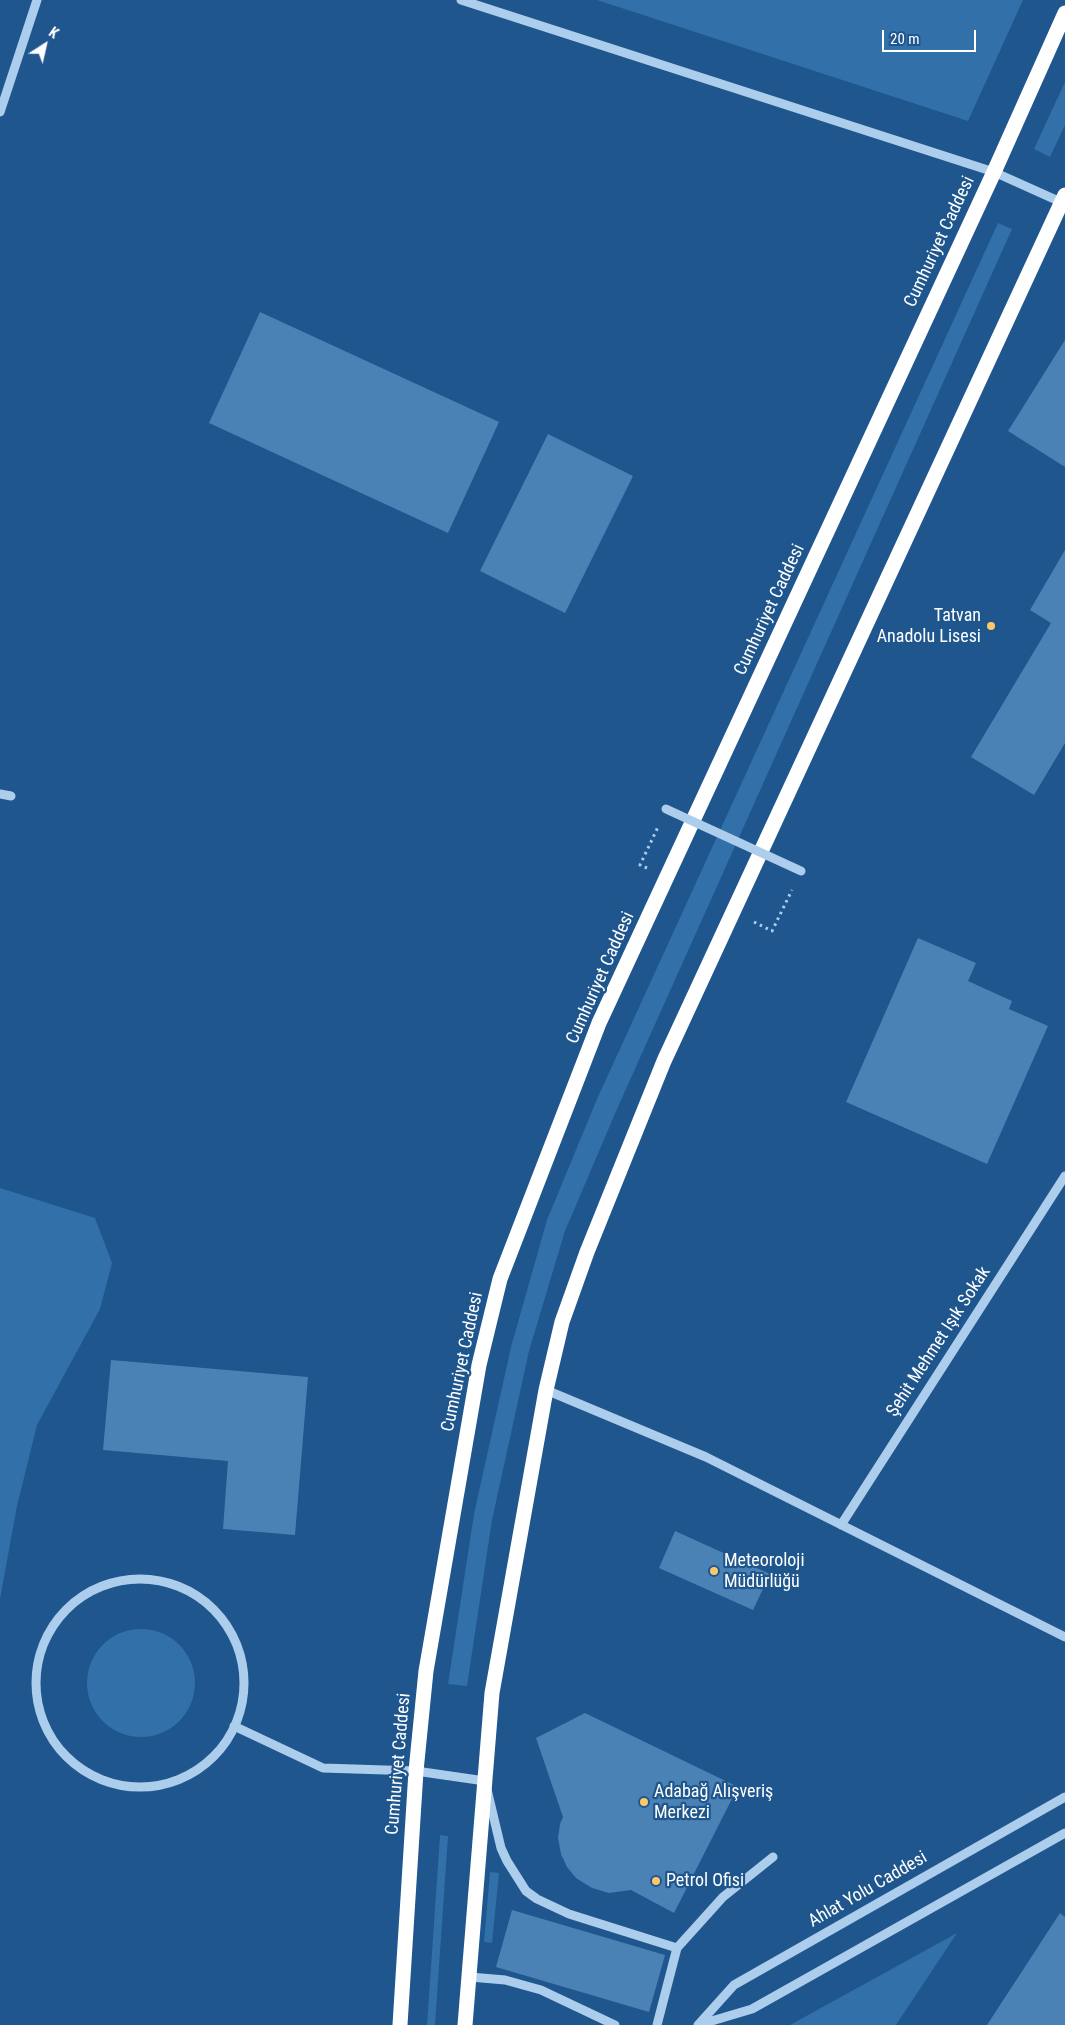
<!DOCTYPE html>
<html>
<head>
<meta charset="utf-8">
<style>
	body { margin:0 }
	#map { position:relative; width:1065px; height:2025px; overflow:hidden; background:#1e568d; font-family:"Roboto Condensed",sans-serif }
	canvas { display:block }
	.north { position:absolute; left:20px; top:20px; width:50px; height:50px; -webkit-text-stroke:4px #1e568d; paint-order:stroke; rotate:35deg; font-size:14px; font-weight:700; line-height:20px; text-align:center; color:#fff }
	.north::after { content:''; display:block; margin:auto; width:18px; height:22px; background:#fff; clip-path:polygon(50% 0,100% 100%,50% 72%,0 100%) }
	.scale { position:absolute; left:882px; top:30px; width:94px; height:22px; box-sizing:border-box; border:2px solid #fff; border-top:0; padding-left:6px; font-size:15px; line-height:18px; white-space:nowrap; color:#fff; -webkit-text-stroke:4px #1e568d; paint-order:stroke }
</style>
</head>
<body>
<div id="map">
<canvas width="1065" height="2025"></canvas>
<div class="north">K</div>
<div class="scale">20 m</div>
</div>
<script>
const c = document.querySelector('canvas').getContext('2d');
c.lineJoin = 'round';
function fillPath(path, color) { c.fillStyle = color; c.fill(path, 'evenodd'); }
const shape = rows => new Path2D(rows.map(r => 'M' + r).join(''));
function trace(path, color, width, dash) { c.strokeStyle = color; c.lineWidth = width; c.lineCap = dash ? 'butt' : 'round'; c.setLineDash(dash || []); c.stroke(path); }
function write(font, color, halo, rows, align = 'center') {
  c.font = font + ' "Roboto Condensed",sans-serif'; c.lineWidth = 4.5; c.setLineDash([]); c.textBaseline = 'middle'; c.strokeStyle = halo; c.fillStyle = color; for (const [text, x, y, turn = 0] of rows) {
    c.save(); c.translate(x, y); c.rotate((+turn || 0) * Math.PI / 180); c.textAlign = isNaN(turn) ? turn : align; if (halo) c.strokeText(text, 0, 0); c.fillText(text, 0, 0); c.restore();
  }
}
fillPath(shape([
	[597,0,1023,0,968,121],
	[1065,82,1065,125,1050,157,1034,149],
	[998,223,1012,229,617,1109,565,1231,529,1351,492,1520,467,1686,448,1684,474,1514,511,1347,547,1220,597,1099],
	[0,1188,95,1218,112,1263,100,1309,37,1425,17,1506,0,1599],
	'87 1683a54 54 0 1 1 108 0a54 54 0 1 1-108 0Z',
	[440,1835,448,1836,435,2025,427,2025],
	[490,1872,499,1873,492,1943,484,1942],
	[957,1933,896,2025,790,2025]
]), '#3270aa');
fillPath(shape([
	[260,312,499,422,448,533,209,423],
	[1065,340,1065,467,1008,431],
	[548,434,633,476,565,613,480,571],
	[1065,550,1065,743,1034,795,971,757,1051,623,1030,610],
	[918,938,976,963,968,981,1012,1001,1009,1009,1048,1026,987,1164,846,1102],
	[111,1360,308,1377,295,1535,223,1529,228,1461,103,1450],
	[675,1531,770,1574,753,1610,659,1568],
	[585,1713,738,1787,674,1913,631,1890,609,1893,592,1888,576,1878,567,1867,561,1854,558,1838,560,1824,563,1817,536,1738],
	[512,1910,665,1955,649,2012,496,1967],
	[1060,1913,1065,1917,1065,2025,987,2025]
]), '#4b82b6');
trace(shape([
	[647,868,640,865,658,827],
	[754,922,772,931,792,890]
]), '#accdec', 3, [2.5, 4]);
trace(shape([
	[461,0,994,172,1065,204],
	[0,112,37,0],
	[0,794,11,796],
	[546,1390,706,1457,1065,1637],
	[841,1525,1065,1176],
	'36 1683a104 104 0 1 1 208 0a104 104 0 1 1-208 0Z',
	[234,1726,323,1768,416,1771,485,1781,501,1848,507,1861,526,1891,537,1899,569,1914,677,1948,657,2025],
	[677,1948,723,1897,773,1857],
	[470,1977,505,1980,541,1990,615,2025],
	[698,2025,734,1985,1065,1797],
	[698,2025,752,2009,1065,1833]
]), '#accdec', 9);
trace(shape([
	[400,2025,416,1771,426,1671,479,1365,500,1279,599,1023,994,172,1065,13],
	[465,2025,492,1693,546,1390,562,1322,587,1252,664,1061,1065,195]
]), '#fff', 15);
trace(shape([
	[666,809,801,871]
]), '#accdec', 9);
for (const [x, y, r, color] of [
	[991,626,5,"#fbc86b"],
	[714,1571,5,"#fbc86b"],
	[644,1802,5,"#fbc86b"],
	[656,1881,5,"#fbc86b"]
]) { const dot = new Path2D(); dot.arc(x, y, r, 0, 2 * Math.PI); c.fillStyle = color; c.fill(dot); trace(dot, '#1e568d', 2); }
write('18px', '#fff', '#1e568d', [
	["Cumhuriyet Caddesi",940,242,-65],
	["Cumhuriyet Caddesi",770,610,-65],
	["Cumhuriyet Caddesi",601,978,-66],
	["Şehit Mehmet Işık Sokak",939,1342,-57],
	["Cumhuriyet Caddesi",463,1362,-78],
	["Cumhuriyet Caddesi",399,1764,-85],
	["Ahlat Yolu Caddesi",868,1890,-30]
]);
write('18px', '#fff', '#1e568d', [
	["Tatvan",981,616,"right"],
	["Anadolu Lisesi",981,637,"right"],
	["Meteoroloji",724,1561],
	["Müdürlüğü",724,1582],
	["Adabağ Alışveriş",654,1792],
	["Merkezi",654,1813],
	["Petrol Ofisi",666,1881]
], 'left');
</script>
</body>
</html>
